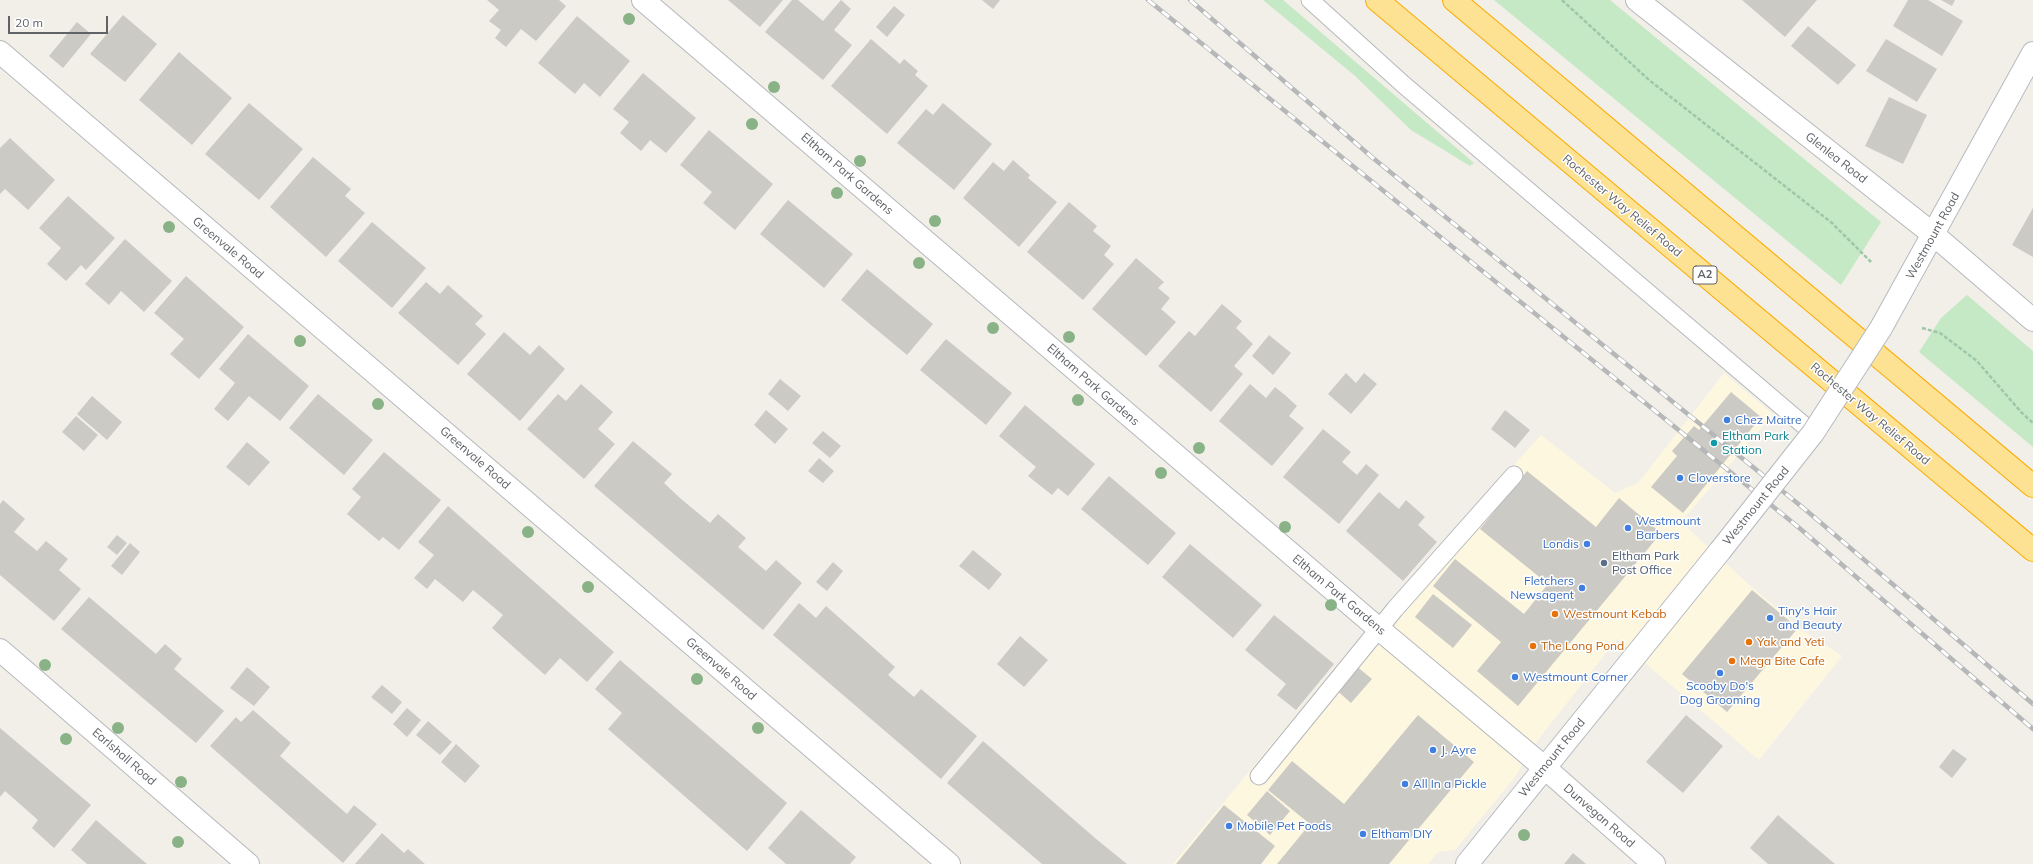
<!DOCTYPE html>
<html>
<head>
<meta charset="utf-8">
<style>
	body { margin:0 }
	#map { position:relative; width:2033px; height:864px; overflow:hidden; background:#f1efe8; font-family:Mulish,sans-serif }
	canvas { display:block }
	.scale { position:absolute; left:8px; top:16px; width:100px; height:18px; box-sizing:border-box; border:2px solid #5f6368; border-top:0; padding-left:5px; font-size:12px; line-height:14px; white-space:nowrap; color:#5f6368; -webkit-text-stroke:3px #fff; paint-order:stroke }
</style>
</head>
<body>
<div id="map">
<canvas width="2033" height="864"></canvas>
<div class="scale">20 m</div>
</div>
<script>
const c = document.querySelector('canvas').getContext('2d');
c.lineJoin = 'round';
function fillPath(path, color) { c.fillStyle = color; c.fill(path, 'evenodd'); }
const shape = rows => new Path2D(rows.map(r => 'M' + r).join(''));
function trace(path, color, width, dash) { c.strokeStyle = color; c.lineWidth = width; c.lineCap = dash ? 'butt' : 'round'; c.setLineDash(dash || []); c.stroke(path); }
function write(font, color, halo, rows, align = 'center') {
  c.font = font + ' Mulish,sans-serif'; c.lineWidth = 3; c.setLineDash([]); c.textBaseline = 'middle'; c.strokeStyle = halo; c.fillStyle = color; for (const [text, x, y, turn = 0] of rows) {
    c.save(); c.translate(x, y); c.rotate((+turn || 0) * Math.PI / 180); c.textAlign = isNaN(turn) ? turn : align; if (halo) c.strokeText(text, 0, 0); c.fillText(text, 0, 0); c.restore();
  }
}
fillPath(shape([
	[1724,373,1773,414,1681,522,1746,582,1801,629,1842,656,1759,760,1617,639,1541,736,1514,778,1455,850,1438,852,1428,864,1173,864,1364,632,1541,435,1615,493,1638,483]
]), '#fef7e0');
fillPath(shape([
	[1263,0,1283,0,1474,163,1470,166,1411,130,1354,75],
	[1494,0,1610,0,1881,222,1841,285],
	[1967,295,2033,351,2033,447,1919,352,1941,318]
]), '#c5e8c5');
fillPath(shape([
	[487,0,559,0,566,6,536,41,521,29,506,47,495,38,501,30,489,21,499,10],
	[728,0,783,0,760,27],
	[792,0,798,0,823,21,841,0,851,9,834,30,852,45,823,80,765,32],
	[982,0,1000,0,993,9],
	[1742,0,1817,0,1785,37],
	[1908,0,1928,0,1963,21,1942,56,1893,26],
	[1941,0,1955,0,1952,6],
	[894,6,905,15,887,37,876,27],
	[123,15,157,44,125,82,90,54],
	[577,16,630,61,600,97,584,83,575,94,538,63],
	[77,22,91,34,63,68,49,56],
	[1808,26,1856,65,1838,85,1791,46],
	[871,39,900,64,904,59,918,71,915,75,928,86,887,134,831,86],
	[1886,39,1937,69,1917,102,1866,71],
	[179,52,232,98,192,145,139,100],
	[643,73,696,118,666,153,650,140,641,151,620,133,629,122,613,109],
	[1889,97,1927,115,1903,164,1865,146],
	[249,103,303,149,259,200,205,154],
	[943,103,992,144,954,190,897,143,926,109,933,115],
	[709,130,773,184,735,230,703,203,712,192,680,165],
	[10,138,55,180,28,210,5,189,0,194,0,148],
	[313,157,351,189,345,196,365,213,326,257,270,207],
	[1013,160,1030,175,1028,178,1057,202,1019,247,963,198,993,162,1004,171],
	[68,196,115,238,86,270,81,265,66,281,47,264,61,248,39,228],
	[788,200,853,254,824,288,760,234],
	[1069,202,1097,226,1093,231,1111,246,1104,255,1114,264,1083,300,1027,252],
	[2033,208,2033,257,2012,245],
	[372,222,426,268,392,308,338,261],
	[125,239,172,281,144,312,121,291,109,305,85,284],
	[1136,258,1164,282,1158,288,1170,298,1161,309,1176,322,1146,356,1092,309],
	[867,269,933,324,907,355,841,300],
	[186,276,244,327,199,379,170,354,184,339,154,313],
	[426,282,440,294,448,285,483,316,475,324,486,334,458,365,398,313],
	[1222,304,1242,321,1236,328,1253,344,1234,366,1243,374,1211,412,1158,366,1189,331,1195,336],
	[504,332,530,355,539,345,565,369,520,421,467,374],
	[248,334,309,386,280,421,249,396,228,421,214,409,235,383,219,369],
	[1269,335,1291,353,1273,375,1252,356],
	[946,339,1012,393,986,425,920,370],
	[1346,373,1356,383,1364,373,1377,384,1351,414,1328,394],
	[780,379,801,396,788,411,768,394],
	[581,384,613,412,598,429,615,444,584,479,527,429,558,394,566,401],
	[1250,384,1266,398,1275,387,1286,396,1297,406,1289,416,1304,428,1272,466,1219,421],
	[1731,392,1761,417,1683,513,1651,487,1677,456,1672,451,1694,426,1699,430],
	[318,394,373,440,344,475,289,428],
	[92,396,122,422,107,440,77,414],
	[1025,405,1095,464,1068,496,1058,488,1052,495,1028,476,1036,467,999,436],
	[766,410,788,429,775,444,754,425],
	[1505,410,1530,430,1515,448,1491,429],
	[76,416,98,435,84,451,62,432],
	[1323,429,1351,452,1342,462,1357,475,1366,464,1379,475,1339,524,1283,477],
	[823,431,841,446,830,458,812,443],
	[633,441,672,474,664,483,680,498,710,523,718,514,746,538,738,547,766,571,776,560,802,583,763,630,594,486],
	[247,442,270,462,249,486,226,467],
	[384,452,441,500,399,550,383,537,379,541,347,514,361,497,352,489],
	[819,458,834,471,823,483,808,471],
	[1527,471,1596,527,1619,498,1661,533,1518,706,1477,671,1501,642,1433,586,1455,559,1524,614,1548,584,1480,529],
	[1109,476,1176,533,1148,565,1081,509],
	[1379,492,1399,509,1406,500,1425,517,1418,525,1437,542,1403,581,1346,531],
	[3,500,25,519,14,532,37,551,46,541,68,559,59,570,81,589,54,621,0,575,0,504],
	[448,506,614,652,587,682,560,658,545,675,492,628,503,615,473,590,463,602,435,579,427,589,414,578,434,555,418,542],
	[117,535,127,543,117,555,107,547],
	[130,543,140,552,122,575,111,566],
	[1190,544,1262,605,1233,638,1162,577],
	[973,550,1002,574,989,590,959,566],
	[833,562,843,571,827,591,816,582],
	[1752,590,1798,628,1727,712,1682,674],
	[1433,594,1472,625,1453,648,1415,617],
	[89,597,156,654,165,644,182,659,174,669,224,711,196,743,61,629],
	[799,603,816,618,826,606,895,667,888,675,914,697,921,689,977,736,941,779,773,635],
	[1274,615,1334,664,1296,710,1277,695,1286,684,1245,650],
	[1020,636,1048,660,1024,687,997,664],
	[620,660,787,803,747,851,608,729,622,713,595,689],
	[1355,665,1372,679,1351,703,1334,688],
	[247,667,270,687,254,706,230,688],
	[382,685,402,702,392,714,371,697],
	[407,708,421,720,407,737,393,724],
	[253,710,291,743,280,756,347,814,354,805,377,824,343,863,210,746,236,717,241,722],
	[1418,715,1474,762,1389,864,1277,864,1310,824,1268,790,1292,761,1344,804],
	[1686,715,1723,746,1683,793,1646,762],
	[428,721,452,742,440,755,416,735],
	[0,728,91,805,54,848,32,828,38,820,5,791,0,797],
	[983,741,1095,838,1127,864,1042,864,947,783],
	[456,744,480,766,465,783,441,762],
	[1953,749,1967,759,1952,778,1939,767],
	[1267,791,1290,811,1270,835,1247,815],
	[1224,805,1275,846,1261,864,1176,864],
	[801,810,856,857,850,864,786,864,768,848],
	[1778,815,1809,842,1835,864,1768,864,1750,848],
	[96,820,141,859,147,864,87,864,71,850],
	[382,833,404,853,408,849,425,864,355,864],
	[1573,853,1586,864,1564,864]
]), '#cccac5');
const lane = shape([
	[1310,0,1404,85,1813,433],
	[1259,776,1395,609,1514,475]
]);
const street = shape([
	[643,0,1379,629,1545,768,1654,864],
	[1637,0,1934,235,2033,320],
	[0,52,949,864],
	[0,650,248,864]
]);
const secondary = shape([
	[1881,328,2033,53],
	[1467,864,1720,551]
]);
const highway = shape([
	[1377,0,2033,550],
	[1454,0,2033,486]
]);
trace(lane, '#b5b8bc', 19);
trace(street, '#b5b8bc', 24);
trace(secondary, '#b6babf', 24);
trace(highway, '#f9ab00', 24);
trace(shape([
	[1562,0,1649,80,1832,223,1871,262],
	[1922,328,1940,333,1977,361,2021,412,2033,423]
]), '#9cc7a9', 2.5, [4, 2]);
trace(lane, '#fff', 17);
trace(street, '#fff', 22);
trace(secondary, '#fff', 22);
trace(highway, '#fde293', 22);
const rail = shape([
	[1148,0,1797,526,2033,729],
	[1190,0,1373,158,1807,511,2033,704]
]);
trace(rail, '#b6b7b8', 4.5);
trace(rail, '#fff', 3, [9]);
const secondaryBridge = shape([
	[1720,551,1813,433,1881,328]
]);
trace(secondaryBridge, '#b6babf', 24, []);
trace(secondaryBridge, '#fff', 22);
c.fillStyle = '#89b387';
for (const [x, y] of [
	[629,19],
	[774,87],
	[752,124],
	[860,161],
	[837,193],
	[935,221],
	[169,227],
	[919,263],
	[993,328],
	[1069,337],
	[300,341],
	[1078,400],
	[378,404],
	[1199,448],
	[1161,473],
	[1285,527],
	[528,532],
	[588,587],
	[1331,605],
	[45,665],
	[697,679],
	[118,728],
	[758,728],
	[66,739],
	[181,782],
	[1524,835],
	[178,842]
]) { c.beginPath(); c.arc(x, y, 6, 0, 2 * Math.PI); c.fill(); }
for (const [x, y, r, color] of [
	[1727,420,4,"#3f7fe0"],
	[1714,443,4,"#0f9aa8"],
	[1680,478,4,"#3f7fe0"],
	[1628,528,4,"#3f7fe0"],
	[1587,544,4,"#3f7fe0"],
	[1604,563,4,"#5c6f8a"],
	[1582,588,4,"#3f7fe0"],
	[1555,614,4,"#e8710a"],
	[1770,618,4,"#3f7fe0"],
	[1749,642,4,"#e8710a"],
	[1533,646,4,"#e8710a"],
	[1732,661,4,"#e8710a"],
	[1720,673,4,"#3f7fe0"],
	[1515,677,4,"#3f7fe0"],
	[1433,750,4,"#3f7fe0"],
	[1405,784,4,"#3f7fe0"],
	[1229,826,4,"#3f7fe0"],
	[1363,834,4,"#3f7fe0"]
]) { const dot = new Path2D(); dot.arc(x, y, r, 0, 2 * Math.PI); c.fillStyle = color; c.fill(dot); trace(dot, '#fff', 1.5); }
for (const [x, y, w] of [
	[1705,275,24]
]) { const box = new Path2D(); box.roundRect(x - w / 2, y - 9, w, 18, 3); c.fillStyle = '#fff'; c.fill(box); trace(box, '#5f6368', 1); }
write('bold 11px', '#5f6368', null, [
	["A2",1705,275]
]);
write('12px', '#5f6368', '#fff', [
	["Glenlea Road",1836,158,38],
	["Eltham Park Gardens",847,174,41],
	["Rochester Way Relief Road",1622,206,40],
	["Westmount Road",1933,236,-61],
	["Greenvale Road",228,248,40],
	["Eltham Park Gardens",1093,385,41],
	["Rochester Way Relief Road",1870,414,40],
	["Greenvale Road",475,458,41],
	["Westmount Road",1756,506,-51],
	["Eltham Park Gardens",1339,595,40],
	["Greenvale Road",721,669,41],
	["Earlshall Road",124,757,41],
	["Westmount Road",1552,758,-51],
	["Dunvegan Road",1599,816,41]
]);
write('12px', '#366cbe', '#fff', [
	["Chez Maitre",1735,420],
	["Cloverstore",1688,478],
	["Westmount",1636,521],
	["Barbers",1636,535],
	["Londis",1579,544,"right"],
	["Fletchers",1574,581,"right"],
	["Newsagent",1574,595,"right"],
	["Tiny's Hair",1778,611],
	["and Beauty",1778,625],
	["Westmount Corner",1523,677],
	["Scooby Do's",1720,686,"center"],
	["Dog Grooming",1720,700,"center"],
	["J. Ayre",1441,750],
	["All In a Pickle",1413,784],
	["Mobile Pet Foods",1237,826],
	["Eltham DIY",1371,834]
], 'left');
write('12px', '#0d838f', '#fff', [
	["Eltham Park",1722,436],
	["Station",1722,450]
], 'left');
write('12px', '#4e5e75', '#fff', [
	["Eltham Park",1612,556],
	["Post Office",1612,570]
], 'left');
write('12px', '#c56008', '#fff', [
	["Westmount Kebab",1563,614],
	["Yak and Yeti",1757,642],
	["The Long Pond",1541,646],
	["Mega Bite Cafe",1740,661]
], 'left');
</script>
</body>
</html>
